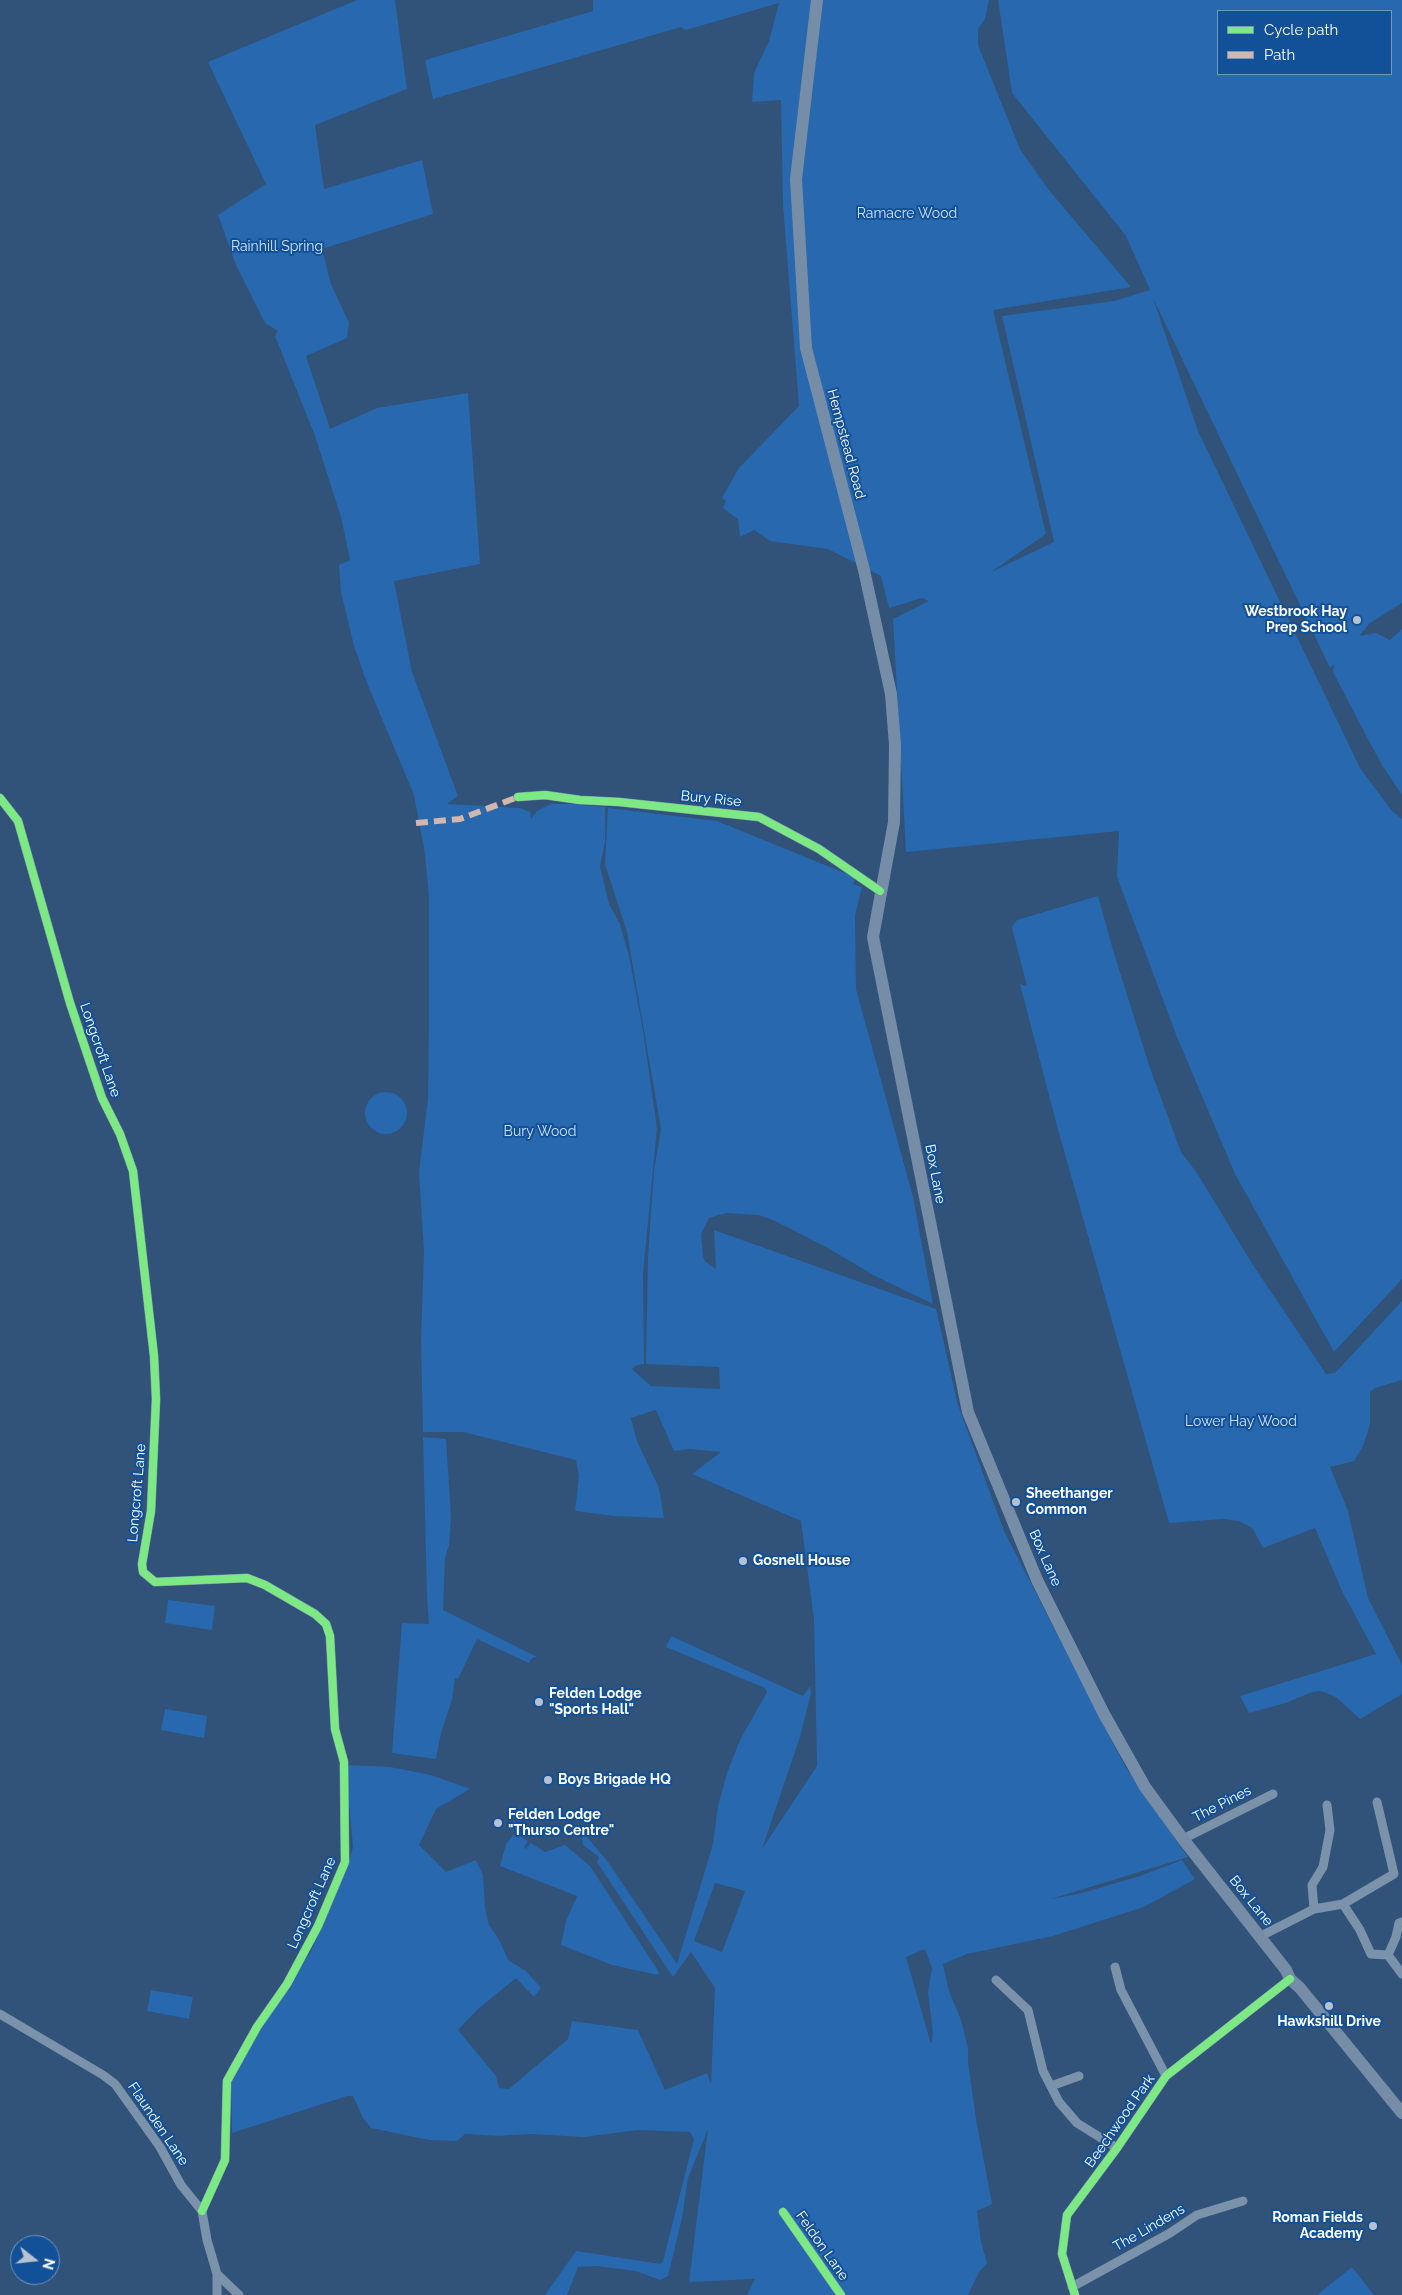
<!DOCTYPE html>
<html>
<head>
<meta charset="utf-8">
<style>
	body { margin:0 }
	#map { position:relative; width:1402px; height:2295px; overflow:hidden; background:#315279; font-family:Raleway,sans-serif }
	canvas { display:block }
	.legend { position:absolute; left:1217px; top:10px; width:175px; height:65px; box-sizing:border-box; background:#125098; border:1px solid #7196c1; margin:0; padding:6px 9px; list-style:none; font-size:15px; color:#fff }
	.legend li { display:flex; align-items:center; gap:10px; height:25px }
	.legend b { width:25px; border:1px solid #7196c1 }
	.north { position:absolute; left:10px; top:2235px; width:50px; height:50px; box-sizing:border-box; background:#125098; border:1px solid #7196c1; border-radius:50%; rotate:106deg; font-size:14px; font-weight:700; line-height:20px; text-align:center; color:#fff }
	.north::after { content:''; display:block; margin:auto; width:18px; height:22px; background:#b7c2d0; clip-path:polygon(50% 0,100% 100%,50% 72%,0 100%) }
</style>
</head>
<body>
<div id="map">
<canvas width="1402" height="2295"></canvas>
<ul class="legend">
<li><b style="height:6px;background:#7ce984"></b>Cycle path</li>
<li><b style="height:6px;background:#d1b7ad"></b>Path</li>
</ul>
<div class="north">N</div>
</div>
<script>
const c = document.querySelector('canvas').getContext('2d');
c.lineJoin = 'round';
function fillPath(path, color) { c.fillStyle = color; c.fill(path, 'evenodd'); }
const shape = rows => new Path2D(rows.map(r => 'M' + r).join(''));
function trace(path, color, width, dash) { c.strokeStyle = color; c.lineWidth = width; c.lineCap = dash ? 'butt' : 'round'; c.setLineDash(dash || []); c.stroke(path); }
function write(font, color, halo, rows, align = 'center') {
  c.font = font + ' Raleway,sans-serif'; c.lineWidth = 4; c.setLineDash([]); c.textBaseline = 'middle'; c.strokeStyle = halo; c.fillStyle = color; for (const [text, x, y, turn = 0] of rows) {
    c.save(); c.translate(x, y); c.rotate((+turn || 0) * Math.PI / 180); c.textAlign = isNaN(turn) ? turn : align; if (halo) c.strokeText(text, 0, 0); c.fillText(text, 0, 0); c.restore();
  }
}
fillPath(shape([
	[357,0,395,0,407,89,315,125,324,189,422,160,433,214,322,249,331,284,349,323,347,338,306,356,330,429,377,408,468,393,480,564,394,581,412,672,458,796,447,804,520,808,530,812,531,819,537,811,551,804,571,804,605,807,605,842,600,866,609,904,620,924,629,956,642,1024,657,1128,643,1274,644,1364,637,1365,632,1369,651,1386,720,1389,719,1367,646,1364,648,1257,654,1170,661,1129,627,932,605,864,608,808,717,821,847,874,855,879,853,884,862,887,855,916,856,989,913,1197,933,1304,875,1276,828,1248,773,1220,759,1215,726,1213,709,1218,701,1234,703,1256,705,1261,716,1269,714,1230,936,1309,958,1405,1004,1531,1126,1768,1188,1857,1051,1899,1082,1893,1140,1876,1182,1860,1195,1879,1144,1907,1053,1936,967,1954,943,1964,949,1991,961,2020,968,2048,968,2062,976,2119,992,2204,977,2211,981,2242,987,2263,979,2272,968,2295,747,2295,755,2279,689,2282,708,2129,688,2178,682,2218,668,2276,660,2280,636,2271,596,2266,578,2267,567,2295,545,2295,576,2251,661,2264,663,2261,694,2139,690,2132,638,2130,584,2137,529,2134,498,2136,465,2134,457,2141,429,2140,371,2128,363,2118,353,2096,347,2096,232,2133,231,2082,247,2051,310,1953,347,1869,353,1847,346,1772,349,1765,390,1767,431,1775,470,1789,436,1809,419,1845,446,1872,476,1860,483,1875,485,1908,489,1925,500,1941,508,1960,526,1971,541,1988,534,1997,516,1978,477,2010,458,2030,496,2076,499,2088,509,2089,568,2039,572,2021,638,2030,665,2090,707,2073,711,2084,715,1988,691,1952,673,1977,597,1862,599,1857,583,1845,581,1830,608,1862,677,1964,713,1844,718,1806,727,1773,740,1740,767,1692,765,1688,666,1647,671,1636,803,1696,810,1686,811,1693,800,1737,762,1849,817,1766,814,1619,801,1521,692,1474,721,1452,690,1449,674,1451,656,1410,631,1418,637,1441,659,1488,664,1518,614,1516,575,1511,579,1476,576,1460,463,1432,423,1432,421,1340,424,1252,419,1172,428,1098,429,1018,429,898,425,854,414,795,367,683,354,646,341,592,339,565,350,560,349,555,341,517,315,436,275,336,278,331,265,323,236,265,218,215,266,184,208,62],
	[715,1883,745,1891,722,1952,694,1941],
	[925,1949,932,1968,928,1992,933,2034,931,2044,906,1957],
	[593,0,989,0,985,19,978,29,978,45,1020,149,1048,189,1131,287,993,310,1046,534,991,572,1054,542,1002,316,1114,301,1150,290,1126,236,1012,93,998,0,1402,0,1402,603,1370,623,1359,636,1376,633,1390,640,1402,629,1402,795,1382,765,1361,726,1333,672,1334,664,1330,668,1153,298,1198,431,1360,768,1392,811,1402,819,1402,1279,1334,1352,1235,1174,1177,1037,1117,877,1119,831,906,852,893,619,929,601,922,598,889,608,881,576,828,549,770,541,754,530,740,537,738,519,723,508,726,501,722,498,739,468,799,406,783,205,781,100,752,102,754,73,769,41,779,3,686,30,681,27,433,99,425,60,593,11],
	[1218,11,1391,11,1391,74,1218,74],
	[1098,896,1113,950,1150,1068,1181,1152,1197,1173,1253,1265,1326,1374,1335,1373,1402,1301,1402,1380,1375,1388,1370,1392,1370,1425,1363,1446,1354,1461,1330,1467,1348,1511,1368,1598,1402,1665,1402,1694,1360,1719,1336,1697,1321,1691,1312,1692,1286,1703,1249,1713,1240,1696,1376,1654,1342,1591,1315,1528,1263,1548,1253,1529,1239,1521,1223,1519,1169,1523,1057,1126,1020,984,1027,986,1013,932,1012,927,1017,920],
	'365 1113a21 21 0 1 1 42 0a21 21 0 1 1-42 0Z',
	[423,1437,446,1439,451,1517,449,1545,445,1558,443,1610,537,1657,532,1658,529,1663,477,1639,458,1679,455,1678,452,1700,441,1733,436,1759,392,1753,402,1623,429,1624,427,1596],
	[168,1600,215,1606,212,1630,165,1623],
	[165,1709,207,1716,204,1738,161,1730],
	[513,1835,518,1838,520,1836,528,1841,524,1847,526,1849,531,1843,545,1852,565,1845,590,1866,659,1972,658,1975,612,1965,561,1945,566,1921,577,1896,500,1866,506,1844],
	[151,1990,193,1997,189,2019,147,2011],
	[1352,2267,1374,2295,1317,2295]
]), '#2768ae');
trace(shape([
	[518,797,545,795,580,800,619,802,759,817,819,849,880,891],
	[0,798,18,821,70,1003,102,1098,120,1134,133,1171,154,1356,156,1399,151,1511,142,1564,143,1572,155,1582,247,1578,265,1585,315,1614,326,1624,330,1636,335,1729,344,1762,345,1862,318,1926,287,1984,257,2027,227,2081,225,2160,202,2211],
	[1183,1839,1273,1794],
	[1343,1904,1360,1930,1371,1954,1388,1955],
	[1314,1909,1312,1885,1323,1867,1330,1830,1327,1805],
	[1261,1936,1314,1909,1343,1904,1394,1874,1377,1802],
	[1388,1955,1396,1937,1399,1923,1402,1922],
	[1388,1955,1402,1974],
	[1115,1967,1121,1990,1166,2076],
	[996,1980,1028,2010,1043,2071,1059,2102,1077,2123,1117,2148],
	[0,2014,103,2075,115,2084,160,2147,181,2185,202,2211,207,2240,217,2274,217,2295],
	[1051,2086,1079,2076],
	[783,2212,841,2295],
	[217,2274,239,2295],
	[1072,2287,1170,2233,1197,2215,1243,2201],
	[1075,2295,1062,2254,1067,2215,1117,2148,1166,2076,1290,1979]
]), '#7b92ab', 9);
trace(shape([
	[817,0,796,179,806,348,864,570,891,694,895,745,894,822,873,937,968,1412,1037,1580,1104,1714,1145,1787,1183,1839,1286,1970,1290,1979,1300,1988,1402,2113]
]), '#768da8', 12);
trace(shape([
	[416,823,460,819,518,797]
]), '#d1b7ad', 6, [12, 6]);
trace(shape([
	[518,797,545,795,580,800,619,802,759,817,819,849,880,891],
	[0,798,18,821,70,1003,102,1098,120,1134,133,1171,154,1356,156,1399,151,1511,142,1564,143,1572,155,1582,247,1578,265,1585,315,1614,326,1624,330,1636,335,1729,344,1762,345,1862,318,1926,287,1984,257,2027,227,2081,225,2160,202,2211],
	[783,2212,841,2295],
	[1075,2295,1062,2254,1067,2215,1117,2148,1166,2076,1290,1979]
]), '#7ce984', 8);
for (const [x, y, r, color] of [
	[1357,620,5,"#b7c2d0"],
	[1016,1502,5,"#b7c2d0"],
	[743,1561,5,"#b7c2d0"],
	[539,1702,5,"#b7c2d0"],
	[548,1780,5,"#b7c2d0"],
	[498,1823,5,"#b7c2d0"],
	[1329,2006,5,"#b7c2d0"],
	[1373,2226,5,"#b7c2d0"]
]) { const dot = new Path2D(); dot.arc(x, y, r, 0, 2 * Math.PI); c.fillStyle = color; c.fill(dot); trace(dot, '#125098', 2); }
write('14px', '#cce4fd', '#125098', [
	["Ramacre Wood",907,214],
	["Rainhill Spring",277,247],
	["Bury Wood",540,1132],
	["Lower Hay Wood",1241,1422]
]);
write('14px', '#fff', '#125098', [
	["Hempstead Road",846,444,75],
	["Bury Rise",711,799,6],
	["Longcroft Lane",100,1050,71],
	["Box Lane",935,1174,79],
	["Longcroft Lane",137,1493,-85],
	["Box Lane",1045,1558,66],
	["The Pines",1222,1804,-27],
	["Box Lane",1251,1901,51],
	["Longcroft Lane",312,1903,-66],
	["Beechwood Park",1120,2121,-55],
	["Flaunden Lane",158,2124,56],
	["The Lindens",1149,2228,-30],
	["Feldon Lane",822,2246,55]
]);
write('bold 14px', '#fff', '#125098', [
	["Westbrook Hay",1347,612,"right"],
	["Prep School",1347,628,"right"],
	["Sheethanger",1026,1494],
	["Common",1026,1510],
	["Gosnell House",753,1561],
	["Felden Lodge",549,1694],
	["\"Sports Hall\"",549,1710],
	["Boys Brigade HQ",558,1780],
	["Felden Lodge",508,1815],
	["\"Thurso Centre\"",508,1831],
	["Hawkshill Drive",1329,2022,"center"],
	["Roman Fields",1363,2218,"right"],
	["Academy",1363,2234,"right"]
], 'left');
</script>
</body>
</html>
